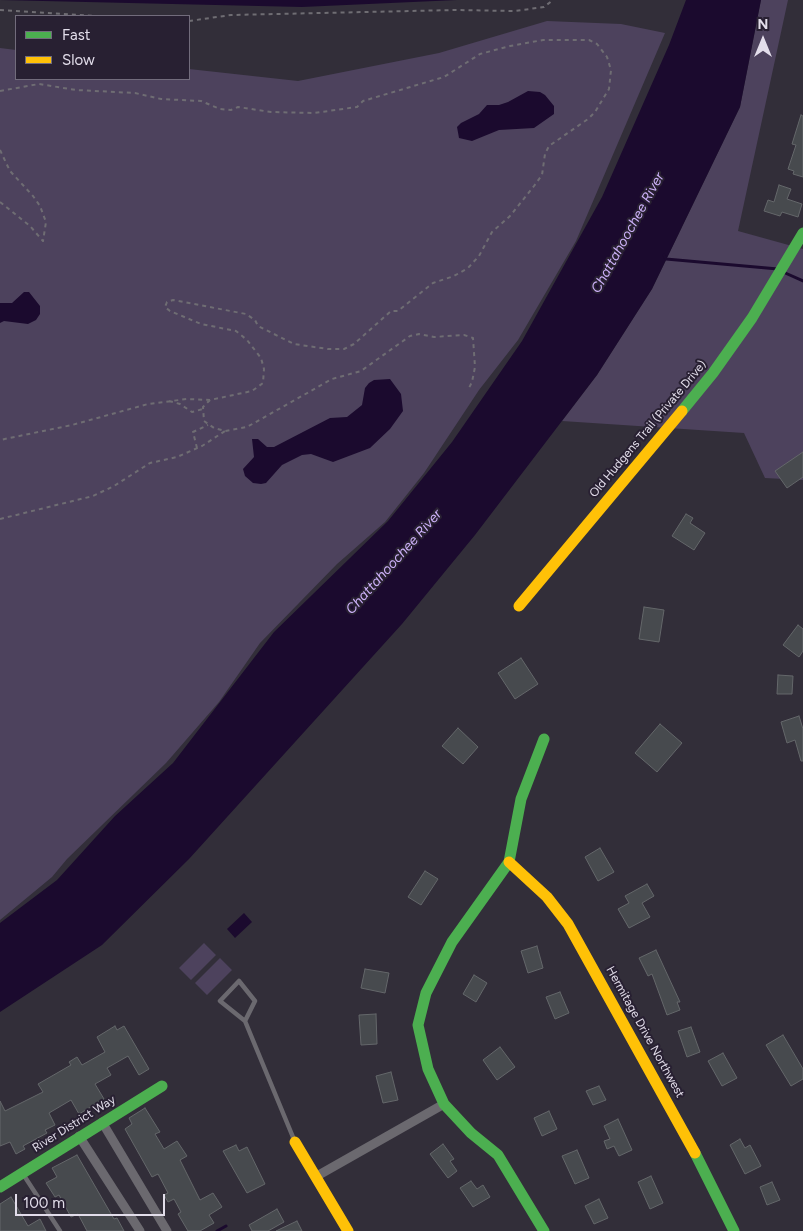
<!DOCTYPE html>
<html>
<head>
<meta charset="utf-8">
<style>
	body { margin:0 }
	#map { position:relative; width:803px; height:1231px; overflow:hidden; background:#322e39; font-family:Figtree,sans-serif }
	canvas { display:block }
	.legend { position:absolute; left:15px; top:15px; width:175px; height:65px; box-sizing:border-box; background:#282032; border:1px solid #726c7c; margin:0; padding:6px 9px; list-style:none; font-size:15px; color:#e2ddea }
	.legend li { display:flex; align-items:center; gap:10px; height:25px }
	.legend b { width:25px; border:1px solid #726c7c }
	.north { position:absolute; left:738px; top:15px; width:50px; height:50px; -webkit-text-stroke:4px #282032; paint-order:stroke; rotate:0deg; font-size:14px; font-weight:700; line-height:20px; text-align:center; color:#e2ddea }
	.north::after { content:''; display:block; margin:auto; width:18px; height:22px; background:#e2ddea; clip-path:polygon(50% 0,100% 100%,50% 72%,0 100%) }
	.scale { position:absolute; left:15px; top:1194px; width:150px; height:22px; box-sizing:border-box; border:2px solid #e2ddea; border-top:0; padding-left:6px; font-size:15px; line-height:18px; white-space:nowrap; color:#e2ddea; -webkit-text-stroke:4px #282032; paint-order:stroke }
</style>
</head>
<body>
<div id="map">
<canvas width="803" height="1231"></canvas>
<ul class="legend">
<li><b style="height:6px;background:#4caf50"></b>Fast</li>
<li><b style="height:6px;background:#ffc107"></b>Slow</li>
</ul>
<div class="north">N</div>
<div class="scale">100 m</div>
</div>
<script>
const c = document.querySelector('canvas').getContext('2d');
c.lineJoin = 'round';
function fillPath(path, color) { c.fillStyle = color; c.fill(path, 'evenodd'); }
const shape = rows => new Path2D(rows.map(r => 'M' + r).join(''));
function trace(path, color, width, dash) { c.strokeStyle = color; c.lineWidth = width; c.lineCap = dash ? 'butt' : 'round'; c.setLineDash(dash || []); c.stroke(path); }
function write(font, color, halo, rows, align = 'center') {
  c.font = font + ' Figtree,sans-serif'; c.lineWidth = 4; c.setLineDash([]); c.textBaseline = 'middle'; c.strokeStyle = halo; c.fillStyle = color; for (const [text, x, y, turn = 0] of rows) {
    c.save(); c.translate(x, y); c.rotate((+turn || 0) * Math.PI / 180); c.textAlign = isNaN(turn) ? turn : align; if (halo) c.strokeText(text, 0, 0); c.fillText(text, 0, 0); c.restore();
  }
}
fillPath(shape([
	[761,0,788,0,738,231,803,249,803,480,765,478,744,433,562,421,597,375,652,289,740,107],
	[547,21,621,24,665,33,576,241,518,340,479,390,424,473,385,522,337,564,260,643,219,702,166,763,67,859,52,877,0,920,0,48,16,50,16,79,189,79,189,69,298,81,439,53],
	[204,943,216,955,191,980,179,968],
	[220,958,232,970,207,995,195,983]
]), '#4d425d');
fillPath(shape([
	[0,0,457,0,302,7],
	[686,0,761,0,740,107,652,289,597,375,475,535,402,624,189,859,102,945,0,1012,0,923,57,880,115,816,173,763,274,632,388,521,452,442,522,341,602,197,669,45],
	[528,91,540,92,545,95,554,106,554,114,534,128,499,130,472,141,459,138,457,127,461,123,479,114,487,105,499,105,508,102],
	[24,292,29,292,40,306,40,314,36,320,28,324,4,321,0,323,0,303,12,303],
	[390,379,401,394,403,411,390,429,370,448,333,462,311,454,302,455,282,465,266,483,261,484,253,483,245,476,243,469,254,457,252,439,258,439,267,447,274,447,330,418,347,417,362,405,365,388,369,383,374,380],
	[244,913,252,922,235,938,227,929]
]), '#1b0a2e');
trace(shape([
	[664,255,666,259,778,269],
	[783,272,803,281],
	[217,1231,226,1226]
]), '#1b0a2e', 3);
const building = shape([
	[801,115,803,116,803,177,793,174,794,171,788,169,796,145,792,144,801,115],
	[779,185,791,189,787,199,802,204,798,217,782,212,780,216,764,211,768,200,774,202,779,185],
	[803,452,803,477,787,488,775,471,803,452],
	[686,514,693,518,690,523,705,533,694,550,672,536,686,514],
	[644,607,664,610,659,642,639,639,644,607],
	[798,625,803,629,803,651,799,657,783,645,798,625],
	[521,658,538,684,515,699,498,673,521,658],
	[778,675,793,676,792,694,777,694,778,675],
	[799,716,803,729,803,761,801,761,795,740,787,743,781,722,799,716],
	[660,724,682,743,657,772,635,753,660,724],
	[458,728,478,747,463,764,442,746,458,728],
	[600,848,614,872,598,881,585,857,600,848],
	[425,871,438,879,421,905,408,897,425,871],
	[647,884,654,896,642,903,650,917,629,928,618,909,629,903,625,896,647,884],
	[537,946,543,968,528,973,521,951,537,946],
	[656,950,680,1002,677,1002,680,1010,667,1015,652,974,648,976,639,958,656,950],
	[365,969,389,973,385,993,361,988,365,969],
	[474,975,487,983,476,1002,463,994,474,975],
	[560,992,569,1013,555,1019,546,997,560,992],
	[376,1014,377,1044,361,1045,359,1015,376,1014],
	[115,1026,117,1030,124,1026,149,1069,139,1075,128,1056,107,1068,111,1075,95,1084,104,1099,79,1114,71,1100,49,1113,55,1125,45,1130,47,1133,23,1146,25,1149,16,1154,10,1142,0,1146,0,1101,5,1111,43,1092,38,1084,71,1065,69,1062,77,1057,82,1065,105,1052,97,1037,115,1026],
	[691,1027,700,1052,687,1057,678,1031,691,1027],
	[783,1035,803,1069,803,1079,791,1086,766,1045,783,1035],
	[500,1047,515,1067,497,1080,483,1060,500,1047],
	[723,1053,737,1078,722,1086,708,1061,723,1053],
	[391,1072,398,1100,383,1103,376,1076,391,1072],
	[599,1086,606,1100,593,1105,586,1091,599,1086],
	[145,1108,160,1132,155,1134,164,1149,177,1141,187,1156,180,1160,200,1200,213,1193,222,1207,209,1215,214,1223,200,1231,188,1231,178,1214,181,1212,174,1199,168,1202,164,1195,168,1193,158,1174,152,1177,125,1129,132,1124,129,1118,145,1108],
	[549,1111,557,1129,542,1136,534,1118,549,1111],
	[618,1119,632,1150,619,1156,614,1146,607,1149,604,1141,610,1139,604,1126,618,1119],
	[740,1139,745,1148,750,1145,761,1166,745,1174,730,1145,740,1139],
	[443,1144,454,1159,450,1161,457,1171,448,1178,430,1154,443,1144],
	[236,1145,239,1151,247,1147,265,1184,247,1193,223,1151,236,1145],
	[577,1150,589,1178,575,1184,562,1156,577,1150],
	[77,1155,114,1219,117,1218,124,1231,87,1231,78,1214,71,1217,59,1195,55,1197,46,1183,57,1177,52,1168,77,1155],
	[651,1176,663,1203,650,1209,638,1182,651,1176],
	[471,1181,477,1189,483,1185,490,1197,473,1207,460,1188,471,1181],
	[772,1182,780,1200,767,1205,760,1187,772,1182],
	[11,1197,28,1226,40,1219,46,1231,0,1231,0,1204,11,1197],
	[599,1199,608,1218,594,1224,585,1206,599,1199],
	[277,1209,284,1222,268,1231,252,1231,249,1225,277,1209],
	[297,1221,302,1231,276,1231,297,1221]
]);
fillPath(building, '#474a4e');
trace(building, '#64676a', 1);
trace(shape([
	[0,10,96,16],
	[189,21,231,15,455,10,515,11,544,7,553,0],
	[0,91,39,84,76,90,135,93,161,99,201,101,220,109,231,110,238,107,271,112,314,113,357,107,363,101,444,77,480,54,510,46,543,40,589,40,597,44,607,57,611,70,609,89,595,112,588,119,549,146,545,154,542,175,534,186,510,216,492,232,479,256,468,268,454,276,433,283,398,311,391,311,354,344,344,349,328,349,294,344,258,326,255,320,246,314,173,300,167,302,165,307,170,311,201,324,236,331,247,340,261,358,264,369,263,383,252,391,210,400,187,399,148,404,72,425,0,440],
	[0,150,10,171,33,196,40,206,46,222,43,241,30,226,0,202],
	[210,400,203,407,204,421,214,428,225,431,247,427,332,379,361,371,410,336,419,334,434,337,464,335,473,338,475,367,472,382,468,390],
	[169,401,180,404,192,412,203,409],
	[197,448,193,432,208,425],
	[0,519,93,496,114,486,150,463,177,457,202,446,225,431]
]), '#6f6d73', 2, [4, 4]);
trace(shape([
	[245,1021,220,1001,239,981,255,1001,245,1021,295,1142],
	[23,1174,60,1231]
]), '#6b696f', 4.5);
trace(shape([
	[102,1122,167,1231],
	[79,1136,140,1231],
	[317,1176,444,1104]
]), '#6b696f', 9);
trace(shape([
	[682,411,713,373,752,318,803,233],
	[544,739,521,799,509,862,452,942,426,993,418,1025,428,1069,444,1104,471,1133,498,1155,544,1231],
	[695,1153,734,1231],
	[0,1187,162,1086]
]), '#4caf50', 11);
trace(shape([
	[519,606,682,411],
	[509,862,547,897,568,924,695,1153],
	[295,1142,348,1231]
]), '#ffc107', 11);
write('12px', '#e2ddea', '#282032', [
	["Old Hudgens Trail (Private Drive)",648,429,-50],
	["Hermitage Drive Northwest",645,1032,61],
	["River District Way",74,1124,-32]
]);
write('italic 14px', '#ccb0f8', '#282032', [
	["Chattahoochee River",628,233,-61],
	["Chattahoochee River",394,562,-48]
]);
</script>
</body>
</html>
